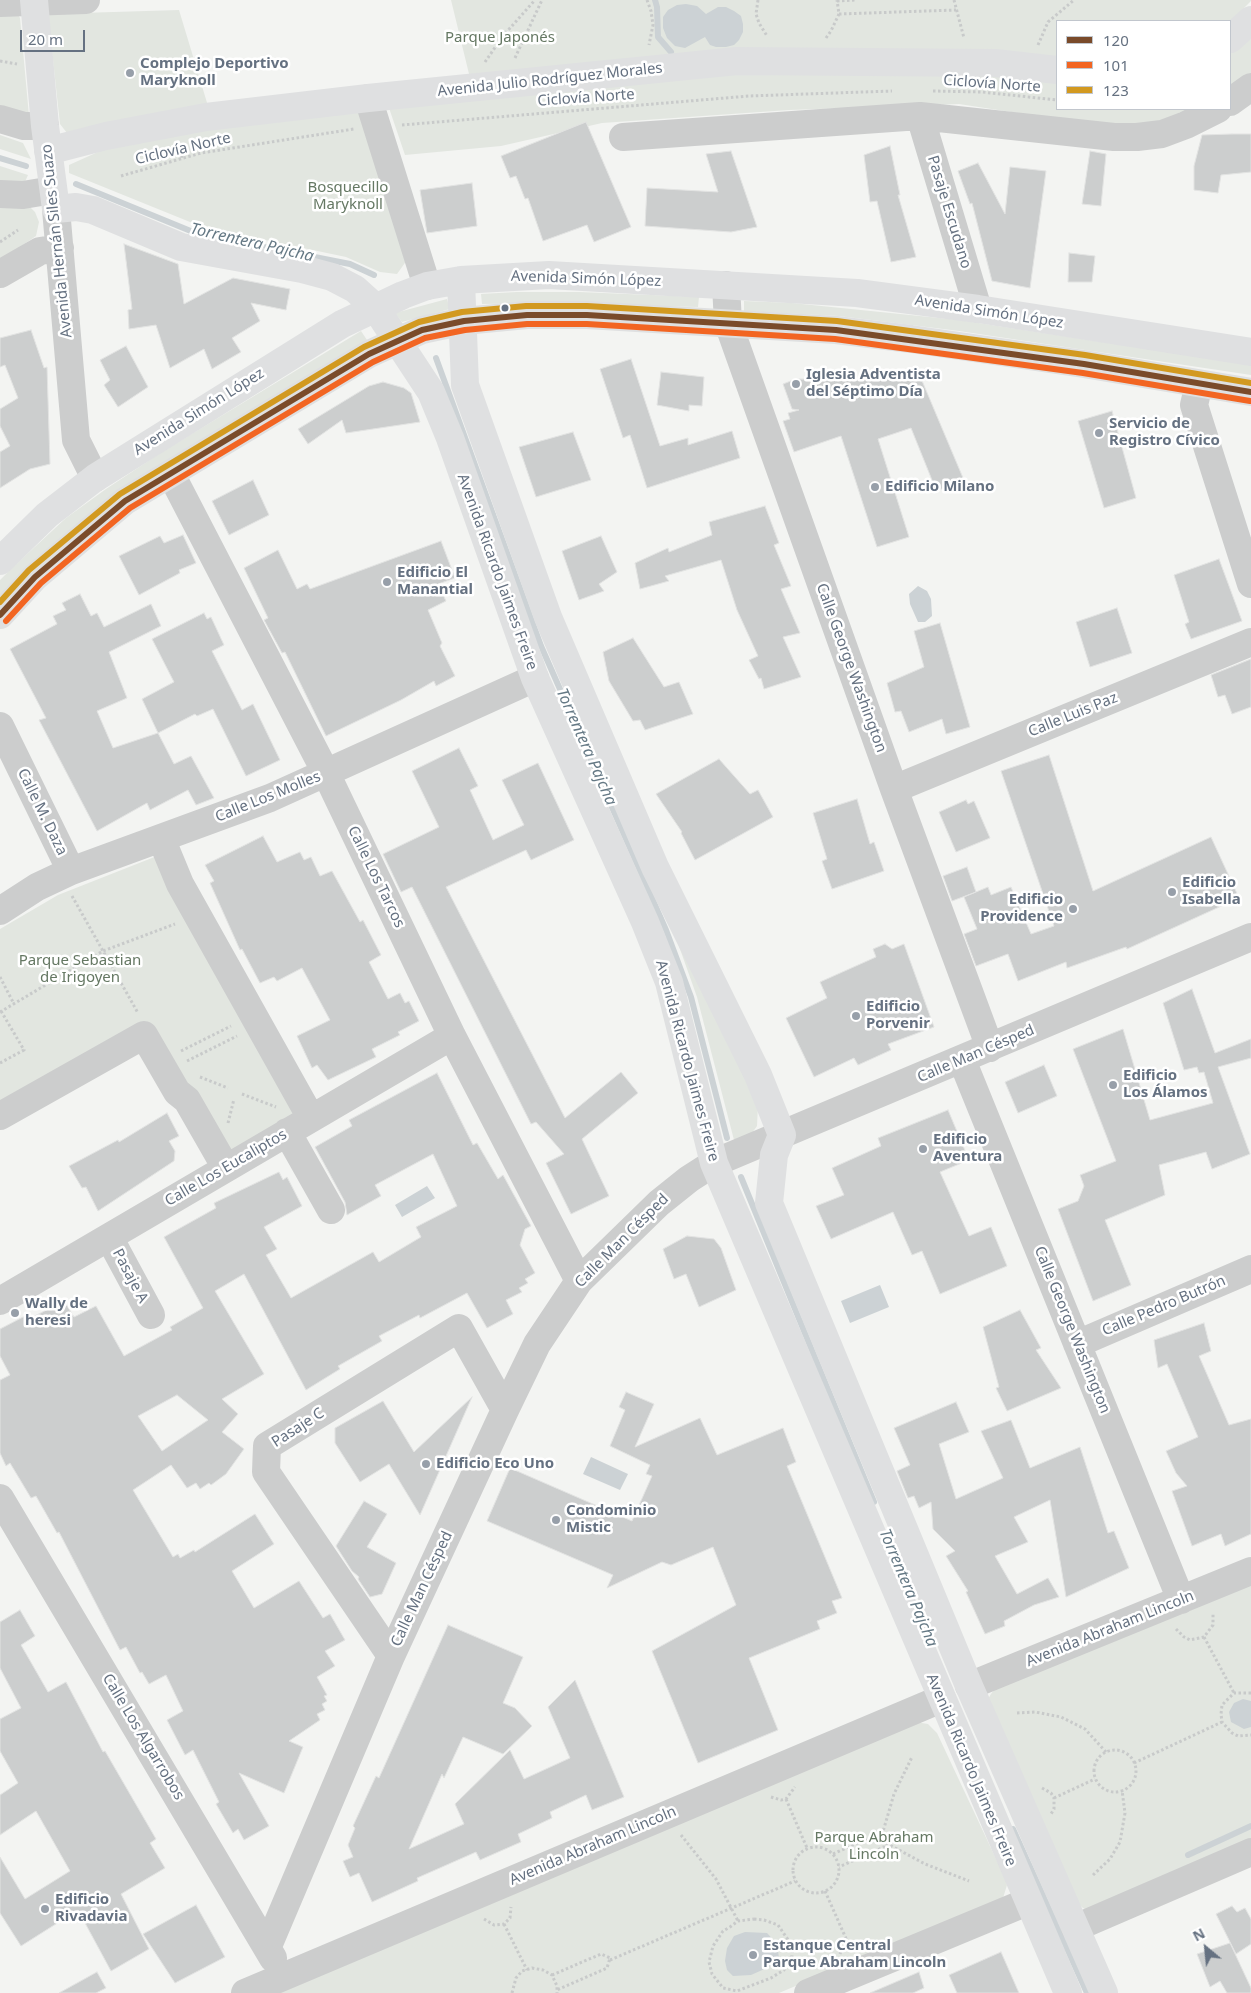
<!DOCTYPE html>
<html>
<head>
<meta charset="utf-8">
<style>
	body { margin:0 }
	#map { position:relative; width:1251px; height:1993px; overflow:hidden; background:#f3f4f2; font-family:"Noto Sans",sans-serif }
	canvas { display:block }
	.legend { position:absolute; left:1056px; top:20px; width:175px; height:90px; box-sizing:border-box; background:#fff; border:1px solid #c1c6cd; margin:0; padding:6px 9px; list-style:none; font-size:15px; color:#657181 }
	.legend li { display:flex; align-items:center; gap:10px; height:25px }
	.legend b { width:25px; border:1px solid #c1c6cd }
	.north { position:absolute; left:1181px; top:1923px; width:50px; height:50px; -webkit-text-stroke:4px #fff; paint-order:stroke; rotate:332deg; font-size:14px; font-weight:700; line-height:20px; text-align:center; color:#657181 }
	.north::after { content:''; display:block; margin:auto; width:18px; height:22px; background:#657181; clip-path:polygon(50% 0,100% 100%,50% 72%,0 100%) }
	.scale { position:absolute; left:20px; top:30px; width:65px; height:22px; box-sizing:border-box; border:2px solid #657181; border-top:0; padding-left:6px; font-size:15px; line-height:18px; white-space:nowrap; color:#657181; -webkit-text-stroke:4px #fff; paint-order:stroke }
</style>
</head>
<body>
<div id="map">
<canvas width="1251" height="1993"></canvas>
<ul class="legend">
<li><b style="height:6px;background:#7a4b2a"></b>120</li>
<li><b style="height:6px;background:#f26522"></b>101</li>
<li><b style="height:6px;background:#d29920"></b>123</li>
</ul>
<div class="north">N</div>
<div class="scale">20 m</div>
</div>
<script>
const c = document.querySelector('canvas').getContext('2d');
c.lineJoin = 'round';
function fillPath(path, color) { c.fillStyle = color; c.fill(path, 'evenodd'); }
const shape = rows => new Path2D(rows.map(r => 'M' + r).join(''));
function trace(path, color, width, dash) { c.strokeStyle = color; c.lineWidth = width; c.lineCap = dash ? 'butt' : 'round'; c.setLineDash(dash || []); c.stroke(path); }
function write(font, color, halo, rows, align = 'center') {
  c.font = font + ' "Noto Sans",sans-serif'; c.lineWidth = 5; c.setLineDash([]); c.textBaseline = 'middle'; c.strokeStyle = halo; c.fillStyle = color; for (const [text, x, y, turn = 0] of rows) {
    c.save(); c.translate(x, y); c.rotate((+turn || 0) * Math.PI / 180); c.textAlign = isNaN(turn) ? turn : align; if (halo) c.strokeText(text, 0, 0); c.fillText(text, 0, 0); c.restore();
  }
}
fillPath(shape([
	[451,0,1251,0,1251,1,1230,22,1057,21,1057,60,470,78],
	[179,10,208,106,67,133,60,124,48,14],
	[0,13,18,15,20,18,29,116,0,107],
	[1251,34,1251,79,1230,96,1230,52],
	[740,70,918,70,1057,81,1057,109,1206,109,1161,127,1096,125,959,104,789,110,602,123,501,146,405,155,388,105],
	[362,110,407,260,397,274,380,272,346,257,227,232,190,222,69,173,69,165,109,147,165,132],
	[0,135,23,143,31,159,0,149],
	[0,166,28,175,24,184,0,183],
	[24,201,35,212,39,222,36,236,0,261,0,205],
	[517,292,579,292,699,297,698,307,550,303,482,304,481,294],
	[447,299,450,309,402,322,395,313],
	[744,301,792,303,959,320,1251,365,1251,375,959,331,839,316,744,311],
	[361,331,367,340,0,597,0,580,11,569,66,518,106,489,162,452],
	[157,856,295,1115,232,1152,149,1026,0,1109,0,929,58,895],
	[675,935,758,1105,757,1126,752,1133,734,1140,697,997],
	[1251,1583,1251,1842,1089,1911,1083,1908,1078,1904,988,1699,991,1694,994,1690],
	[915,1722,928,1724,937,1733,1005,1878,1007,1885,1003,1898,779,1993,272,1993]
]), '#e2e6e0');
fillPath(shape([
	[686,4,697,6,706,14,718,7,726,7,734,11,741,16,743,24,743,32,739,40,734,45,726,47,716,47,710,45,705,37,685,48,675,46,667,38,663,28,663,17,668,10,677,5],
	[918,586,927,591,931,599,932,616,925,622,918,622,910,604,909,594],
	[427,1186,435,1198,402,1217,395,1205],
	[880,1285,889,1307,850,1323,841,1301],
	[591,1457,628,1474,620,1490,583,1474],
	[1243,1699,1251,1701,1251,1727,1244,1729,1231,1722,1229,1712,1234,1703],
	[745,1932,767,1933,777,1944,779,1958,778,1963,751,1975,733,1976,727,1970,725,1961,727,1948,734,1936]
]), '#ccd2d5');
trace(shape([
	[655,0,657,7,658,37,671,52],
	[0,158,26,166],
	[76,184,198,234,350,264,374,275],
	[436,358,541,646,666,930,691,997,727,1138],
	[741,1177,874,1502],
	[1013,1829,1087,1993],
	[1188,1855,1251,1826]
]), '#ccd2d5', 6);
const building = shape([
	[586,122,631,227,594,242,587,225,543,241,528,198,525,199,516,176,510,178,501,156,586,122],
	[1232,134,1251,134,1251,172,1221,175,1218,193,1194,190,1194,166,1202,135,1232,134],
	[890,146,900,195,898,195,916,257,891,262,877,201,870,202,864,155,890,146],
	[731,151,757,227,731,232,645,226,647,188,718,192,706,154,731,151],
	[1090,151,1106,154,1101,206,1082,204,1090,151],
	[978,163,1005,214,1010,167,1046,171,1030,288,992,281,972,203,970,204,958,171,978,163],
	[472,183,477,226,427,233,420,190,472,183],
	[124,244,178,264,184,304,233,278,290,289,286,310,251,303,260,321,232,338,241,352,212,369,204,349,170,368,156,325,129,329,128,310,132,309,124,244],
	[1069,253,1095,256,1092,282,1068,282,1069,253],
	[31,330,44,368,47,367,50,464,30,469,0,488,0,452,10,446,0,426,0,409,18,398,5,365,0,367,0,338,31,330],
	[126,346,148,387,118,407,104,385,110,380,100,360,126,346],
	[631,359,660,446,688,438,688,445,732,431,740,458,647,488,630,435,623,438,600,369,631,359],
	[661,372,704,377,702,406,689,405,689,411,657,405,661,372],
	[920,376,966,485,936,490,911,428,878,439,909,537,877,547,841,436,794,452,783,421,790,419,788,413,799,410,792,409,783,384,796,379,871,380,920,376],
	[383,382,404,388,411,393,420,422,346,433,342,420,308,444,298,429,369,386,383,382],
	[1112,411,1136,498,1104,508,1078,421,1112,411],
	[573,432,591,480,536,497,519,447,573,432],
	[253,480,269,515,229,535,212,501,253,480],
	[765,506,779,543,774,545,791,586,781,589,800,633,783,637,801,677,764,689,761,678,759,679,749,660,758,656,737,610,721,560,665,576,669,581,640,589,635,563,668,548,669,552,712,535,709,522,765,506],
	[183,535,196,563,179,570,180,573,139,595,119,556,160,536,164,543,183,535],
	[601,536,617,572,599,584,604,591,579,600,562,551,601,536],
	[441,541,455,578,438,584,446,601,428,610,442,643,440,646,455,676,436,686,434,681,401,700,326,736,285,652,282,653,264,620,268,618,244,568,278,550,297,589,307,584,310,589,441,541],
	[1219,559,1242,621,1191,639,1185,624,1189,622,1174,575,1219,559],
	[80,594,91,616,97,613,104,627,151,604,161,626,109,652,127,698,97,711,113,748,158,733,174,764,191,756,214,798,196,805,188,790,150,810,147,803,97,831,39,720,46,718,10,649,57,624,53,616,66,610,62,603,80,594],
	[1117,608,1132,653,1090,667,1076,622,1117,608],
	[204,613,207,619,211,617,224,645,212,651,242,710,253,704,280,760,246,776,213,709,197,716,195,714,158,733,142,699,174,682,152,639,204,613],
	[940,623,970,727,946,734,942,719,909,732,901,711,895,712,887,683,924,667,914,631,940,623],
	[633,638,664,687,679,682,693,714,645,730,640,720,633,721,609,681,603,652,633,638],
	[1251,659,1251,707,1232,714,1225,695,1218,697,1211,675,1251,659],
	[459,748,478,786,470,790,493,840,524,825,502,780,538,763,574,840,531,860,526,850,446,887,565,1118,621,1072,638,1093,582,1139,609,1196,571,1214,546,1163,564,1154,536,1122,531,1124,412,887,401,892,383,854,439,827,412,771,459,748],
	[1049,755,1093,891,1211,837,1239,898,1127,949,1126,947,1067,968,1066,962,1018,981,1008,954,976,966,964,934,977,929,964,897,988,887,991,895,1011,887,1031,934,1054,926,1001,771,1049,755],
	[719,759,750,794,758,790,773,817,695,860,681,833,682,832,656,794,719,759],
	[857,799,870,844,874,842,884,871,832,889,822,861,827,859,813,813,857,799],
	[966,800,968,804,974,801,990,838,956,852,939,812,966,800],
	[263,836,277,862,300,852,304,860,311,857,320,876,332,871,360,922,363,920,381,955,369,962,388,999,400,993,405,1003,409,1001,419,1021,398,1032,400,1035,372,1049,376,1057,328,1080,317,1065,312,1068,297,1036,330,1020,302,968,277,981,274,977,260,983,242,949,240,950,210,883,214,881,205,865,263,836],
	[967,867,976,892,952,901,943,876,967,867],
	[885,944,892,949,904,944,934,1027,888,1044,891,1050,858,1065,854,1058,814,1077,786,1018,827,998,820,982,876,957,873,949,885,944],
	[1192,989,1215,1053,1251,1039,1251,1058,1218,1067,1250,1154,1212,1169,1206,1152,1159,1165,1165,1195,1105,1220,1131,1285,1093,1301,1058,1209,1078,1201,1084,1186,1080,1175,1116,1161,1073,1049,1123,1029,1150,1120,1213,1103,1204,1072,1199,1073,1197,1067,1184,1070,1163,1003,1192,989],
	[1044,1065,1057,1096,1018,1113,1005,1082,1044,1065],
	[437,1073,473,1145,477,1143,498,1179,503,1175,531,1226,525,1229,520,1245,535,1273,525,1279,528,1283,519,1288,522,1292,506,1300,513,1314,487,1328,467,1293,420,1318,419,1315,379,1336,382,1341,338,1366,340,1369,306,1390,244,1274,215,1291,264,1374,222,1399,238,1414,222,1432,244,1449,226,1474,211,1485,209,1483,200,1489,196,1483,187,1488,171,1465,133,1490,173,1557,178,1554,180,1558,194,1550,195,1552,255,1514,274,1544,232,1571,254,1608,299,1581,323,1618,330,1614,345,1640,325,1651,335,1666,317,1677,327,1695,324,1696,327,1701,322,1704,325,1710,317,1714,320,1720,289,1741,303,1747,284,1793,239,1773,269,1826,244,1840,238,1829,233,1833,216,1804,219,1802,193,1750,185,1755,167,1720,183,1711,166,1675,149,1684,142,1672,140,1673,126,1647,120,1650,59,1532,57,1533,36,1496,31,1498,10,1463,6,1466,0,1453,0,1380,10,1375,0,1356,0,1329,25,1316,27,1320,64,1301,74,1317,96,1306,124,1356,172,1330,170,1327,203,1308,164,1237,216,1208,214,1203,279,1172,283,1180,287,1177,302,1206,264,1227,277,1249,266,1255,291,1298,373,1252,379,1262,421,1237,416,1227,457,1206,433,1154,375,1185,381,1196,347,1215,345,1202,315,1147,352,1126,349,1120,437,1073],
	[177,1395,208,1420,162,1451,138,1416,177,1395],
	[948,1110,969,1160,940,1172,969,1236,991,1227,1007,1266,940,1294,922,1251,912,1255,893,1212,831,1239,816,1206,844,1195,832,1168,881,1146,878,1138,948,1110],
	[167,1113,179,1136,169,1141,175,1151,174,1161,98,1211,86,1187,82,1188,69,1166,118,1140,119,1142,167,1113],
	[687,1236,714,1239,721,1248,736,1290,699,1307,686,1274,674,1279,663,1249,687,1236],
	[1020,1310,1041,1348,1036,1350,1061,1388,1007,1411,996,1388,999,1387,983,1327,1020,1310],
	[1204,1323,1211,1351,1199,1356,1229,1425,1251,1419,1251,1534,1225,1546,1221,1534,1192,1546,1172,1491,1187,1486,1176,1473,1166,1451,1198,1437,1167,1364,1158,1368,1154,1340,1204,1323],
	[626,1392,654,1404,635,1447,700,1418,717,1455,783,1428,796,1462,787,1466,842,1598,832,1601,837,1613,817,1621,820,1629,749,1658,778,1730,698,1763,652,1651,736,1605,713,1547,671,1565,662,1562,607,1588,613,1575,487,1521,510,1468,632,1521,652,1476,646,1474,650,1465,610,1446,625,1410,619,1407,626,1392],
	[472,1397,420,1515,389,1464,360,1482,335,1443,335,1428,383,1401,414,1452,472,1397],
	[956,1402,969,1432,939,1444,956,1499,1003,1478,981,1431,1011,1420,1030,1468,1080,1447,1108,1533,1114,1531,1129,1568,1066,1597,1050,1500,1014,1517,1028,1542,995,1556,1017,1594,1048,1578,1059,1597,1034,1605,1004,1621,1005,1626,985,1634,966,1592,968,1591,946,1556,955,1551,933,1529,931,1502,919,1508,914,1496,908,1498,897,1471,910,1465,894,1428,956,1402],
	[364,1501,387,1514,367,1547,396,1563,382,1594,370,1597,358,1579,359,1577,352,1571,336,1546,364,1501],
	[20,1610,35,1636,21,1645,48,1692,66,1682,103,1752,105,1751,156,1839,150,1843,165,1868,121,1894,149,1949,111,1971,78,1910,21,1946,0,1913,0,1857,25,1899,70,1871,36,1811,0,1835,0,1795,18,1783,0,1751,0,1719,21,1708,0,1668,0,1622,20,1610],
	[448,1625,523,1657,503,1703,515,1708,532,1726,503,1754,463,1737,444,1778,442,1774,409,1849,464,1824,455,1804,510,1750,524,1779,570,1758,548,1707,575,1680,624,1797,592,1810,586,1795,550,1812,552,1818,518,1834,521,1842,480,1860,476,1852,417,1878,418,1881,372,1902,359,1873,350,1877,343,1861,353,1857,348,1845,355,1828,353,1826,376,1776,379,1778,448,1625],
	[196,1905,225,1957,175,1983,143,1934,196,1905],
	[1232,1906,1237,1912,1245,1908,1251,1919,1251,1944,1236,1954,1216,1914,1232,1906],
	[1230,1943,1251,1988,1251,1993,1227,1993,1220,1981,1210,1987,1197,1954,1230,1943],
	[1001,1952,1019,1993,957,1993,949,1975,1001,1952],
	[97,1972,106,1988,96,1993,59,1993,97,1972],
	[919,1972,924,1988,913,1993,870,1993,919,1972]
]);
fillPath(building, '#cccece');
trace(building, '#e2e3e2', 1);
trace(shape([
	[647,0,651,11,653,25,649,45],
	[758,0,756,14,759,23,767,36],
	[954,0,964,38],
	[837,1,855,0],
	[839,14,956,10],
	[826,38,831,31,839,14,837,0],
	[1038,45,1048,22,1074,0],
	[515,58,542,0],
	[0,61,17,64],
	[485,62,503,36,535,0],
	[933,91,982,92,1057,100],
	[402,125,749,96,892,91],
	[161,152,185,157],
	[121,176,201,153,354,129],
	[0,242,18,230],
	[72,896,138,1013],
	[0,977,14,1004],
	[0,1012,103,951,175,924],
	[181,1051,231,1026],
	[187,1061,237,1036],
	[0,1063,24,1050,1,1011],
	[200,1077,228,1088],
	[242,1094,276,1107],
	[228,1123,234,1099],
	[1176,1629,1184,1637,1190,1640,1204,1637,1213,1625,1213,1613],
	[1204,1637,1234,1693],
	[1251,1693,1234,1693,1222,1705,1221,1714,1222,1722,1232,1733,1238,1736,1251,1735],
	[1017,1713,1035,1712,1061,1717,1085,1729,1106,1752],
	'1094 1771a21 21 0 1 1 42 0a21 21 0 1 1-42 0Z',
	[1134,1763,1222,1722],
	[1042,1788,1051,1793,1054,1798,1054,1809,1051,1814],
	[771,1797,781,1800,786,1799,795,1787],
	[1054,1798,1095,1779],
	[786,1799,807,1848],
	[681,1835,716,1879,738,1921],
	[882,1835,894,1794,912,1757],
	[886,1843,925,1864,969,1881],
	'793 1870a23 23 0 1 1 46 0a23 23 0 1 1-46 0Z',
	[833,1854,877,1834,885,1838,884,1847,839,1867],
	[1093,1875,1110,1859,1120,1842,1125,1813,1122,1790],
	[825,1891,848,1943],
	[484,1919,494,1925,504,1924,510,1918,511,1907],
	[754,1919,764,1920,778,1925,793,1947,792,1956,784,1970,771,1978,737,1991,723,1988,712,1974,709,1962,713,1946,723,1931,730,1927,738,1921,754,1919],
	[504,1924,527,1970],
	[840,1954,843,1947,848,1943,857,1942,862,1945],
	[610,1960,795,1881],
	[552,1975,601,1954,610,1958,607,1968,557,1990],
	[512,1993,516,1978,522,1971,532,1968,543,1970,552,1975,557,1986,557,1993]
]), '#c8caca', 3, [2.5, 2.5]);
trace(shape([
	[0,3,86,0],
	[368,98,427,286],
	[1230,102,1251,87],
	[920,116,978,309],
	[0,119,24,126,45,126],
	[623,137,920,116,1114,137,1137,137,1162,134,1186,125,1218,109],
	[0,194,23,195,53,190],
	[56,209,76,440,95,478],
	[0,274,40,251,60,248],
	[726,285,728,323,894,789,990,1048],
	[1199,384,1194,405,1251,584],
	[171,474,326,773,452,1036,579,1281],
	[0,726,71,871],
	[894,789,1251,642],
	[161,838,180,884,311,1118],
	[0,911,37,887,71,871,270,798,535,678],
	[962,1060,1181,1600],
	[0,1116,144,1035,177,1092,187,1100,226,1168],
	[287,1132,331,1210],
	[109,1237,151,1315],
	[0,1301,452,1036],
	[1077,1344,1251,1269],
	[0,1498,273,1958],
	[391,1656,266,1472,267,1446,459,1328,505,1410],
	[969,1686,1251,1571],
	[1075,1928,1251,1852],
	[268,1946,391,1656,505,1410,537,1344,579,1281,659,1203,689,1179,714,1163,1251,937],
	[245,1993,941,1699],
	[808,1993,1027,1902]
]), '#cccdcd', 28);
trace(shape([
	[34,0,45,126,56,209,76,207,93,210,181,247,302,269,332,277,355,289,375,307,431,392,450,438,535,678,645,922,669,982,714,1163,1068,1993],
	[1230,39,1251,20],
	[48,151,106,136,206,117,368,98,737,61,995,63,1057,70],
	[461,280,465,385,548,617,655,867,758,1075,782,1135,774,1155,769,1203,969,1686,1104,1993],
	[0,561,47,515,95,478,342,324,403,295,427,286,461,280,549,275,857,293,978,309,1251,352],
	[0,615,35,577,125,501,369,354,422,330,464,321,527,315,587,315,836,330,911,339,1084,364,1251,392]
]), '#dfe0e1', 28);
trace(shape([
	[0,615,35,577,125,501,369,354,422,330,464,321,527,315,587,315,836,330,1084,364,1251,392]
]), '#7a4b2a', 6);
trace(shape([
	[6,621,41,583,130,508,373,362,425,338,465,330,527,324,587,324,835,339,1083,373,1250,401]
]), '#f26522', 6);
trace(shape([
	[0,602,29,570,120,494,364,347,419,322,462,312,526,306,587,306,837,321,1085,355,1251,383]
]), '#d29920', 6);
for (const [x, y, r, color] of [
	[130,73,5,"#979fa9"],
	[505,308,4.5,"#657181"],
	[796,384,5,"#979fa9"],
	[1099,433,5,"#979fa9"],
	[875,487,5,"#979fa9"],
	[387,582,5,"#979fa9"],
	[1172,892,5,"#979fa9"],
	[1073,909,5,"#979fa9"],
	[856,1016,5,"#979fa9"],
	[1113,1085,5,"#979fa9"],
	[923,1149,5,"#979fa9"],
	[15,1313,5,"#979fa9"],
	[426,1464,5,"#979fa9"],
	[556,1520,5,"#979fa9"],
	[45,1909,5,"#979fa9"],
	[753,1955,5,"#979fa9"]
]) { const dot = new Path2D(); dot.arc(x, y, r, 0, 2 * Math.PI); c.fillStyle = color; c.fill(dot); trace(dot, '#fff', 2); }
write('15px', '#657863', '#fff', [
	["Parque Japonés",500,38],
	["Bosquecillo",348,188],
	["Maryknoll",348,205],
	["Parque Sebastian",80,961],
	["de Irigoyen",80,978],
	["Parque Abraham",874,1838],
	["Lincoln",874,1855]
]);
write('bold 15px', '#657181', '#fff', [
	["Complejo Deportivo",140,64],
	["Maryknoll",140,81],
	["Iglesia Adventista",806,375],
	["del Séptimo Día",806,392],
	["Servicio de",1109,424],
	["Registro Cívico",1109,441],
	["Edificio Milano",885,487],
	["Edificio El",397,573],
	["Manantial",397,590],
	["Edificio",1182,883],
	["Isabella",1182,900],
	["Edificio",1063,900,"right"],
	["Providence",1063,917,"right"],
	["Edificio",866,1007],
	["Porvenir",866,1024],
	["Edificio",1123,1076],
	["Los Álamos",1123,1093],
	["Edificio",933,1140],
	["Aventura",933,1157],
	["Wally de",25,1304],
	["heresi",25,1321],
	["Edificio Eco Uno",436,1464],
	["Condominio",566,1511],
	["Mistic",566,1528],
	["Edificio",55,1900],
	["Rivadavia",55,1917],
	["Estanque Central",763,1946],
	["Parque Abraham Lincoln",763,1963]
], 'left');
write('15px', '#657181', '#fff', [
	["Avenida Julio Rodríguez Morales",550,80,-6],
	["Ciclovía Norte",992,84,4],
	["Ciclovía Norte",586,98,-4],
	["Ciclovía Norte",183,149,-13],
	["Pasaje Escudano",949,212,73],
	["Avenida Hernán Siles Suazo",57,241,-96],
	["Avenida Simón López",586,279,2],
	["Avenida Simón López",989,312,9],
	["Avenida Simón López",199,412,-32],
	["Avenida Ricardo Jaimes Freire",497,572,70],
	["Calle George Washington",851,668,70],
	["Calle Luis Paz",1073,715,-22],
	["Calle Los Molles",268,797,-22],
	["Calle M. Daza",42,812,64],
	["Calle Los Tarcos",376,877,64],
	["Calle Man Césped",976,1054,-23],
	["Avenida Ricardo Jaimes Freire",687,1061,75],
	["Calle Los Eucaliptos",226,1168,-30],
	["Calle Man Césped",622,1241,-45],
	["Pasaje A",130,1276,62],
	["Calle Pedro Butrón",1164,1306,-23],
	["Calle George Washington",1072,1330,68],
	["Pasaje C",298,1428,-33],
	["Calle Man Césped",422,1589,-65],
	["Avenida Abraham Lincoln",1110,1629,-22],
	["Calle Los Algarrobos",143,1737,59],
	["Avenida Ricardo Jaimes Freire",971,1770,67],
	["Avenida Abraham Lincoln",593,1846,-23]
]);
write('italic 16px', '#657985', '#fff', [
	["Torrentera Pajcha",252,243,13],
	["Torrentera Pajcha",586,747,66],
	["Torrentera Pajcha",908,1588,67]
]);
</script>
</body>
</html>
